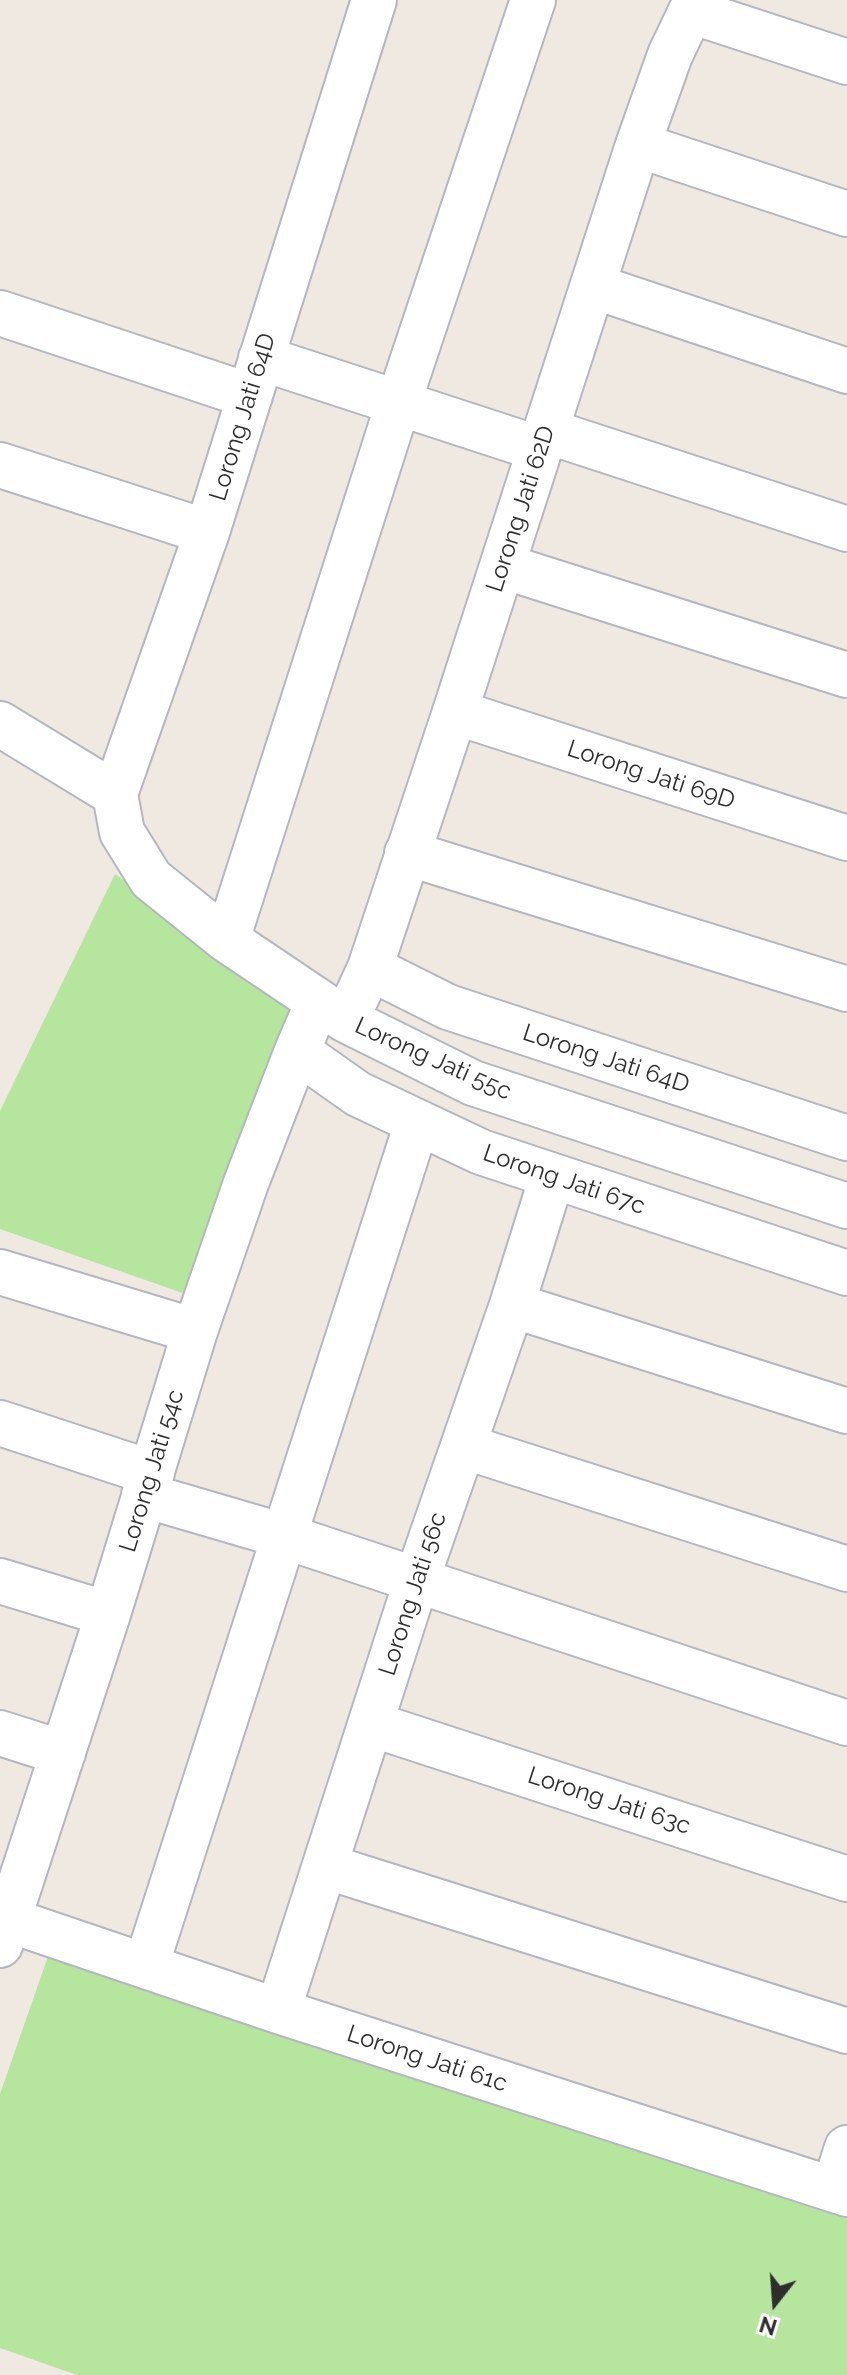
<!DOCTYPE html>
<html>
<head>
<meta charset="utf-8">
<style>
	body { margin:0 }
	#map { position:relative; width:847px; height:2375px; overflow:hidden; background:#efe9e1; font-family:Raleway,sans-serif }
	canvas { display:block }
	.north { position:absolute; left:735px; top:2263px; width:80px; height:80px; -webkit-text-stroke:6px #fff; paint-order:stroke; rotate:197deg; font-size:22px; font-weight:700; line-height:32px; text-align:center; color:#2e2e2e }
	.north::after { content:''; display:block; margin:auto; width:28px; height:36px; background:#2e2e2e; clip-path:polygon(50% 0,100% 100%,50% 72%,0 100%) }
</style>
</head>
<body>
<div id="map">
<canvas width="847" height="2375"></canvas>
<div class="north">N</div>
</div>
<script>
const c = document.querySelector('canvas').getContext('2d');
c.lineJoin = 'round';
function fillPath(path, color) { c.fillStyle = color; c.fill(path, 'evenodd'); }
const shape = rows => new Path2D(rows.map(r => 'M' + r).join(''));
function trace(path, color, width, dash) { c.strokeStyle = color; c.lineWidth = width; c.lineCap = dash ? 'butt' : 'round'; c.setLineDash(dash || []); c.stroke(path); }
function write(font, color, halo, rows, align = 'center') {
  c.font = font + ' Raleway,sans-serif'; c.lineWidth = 6; c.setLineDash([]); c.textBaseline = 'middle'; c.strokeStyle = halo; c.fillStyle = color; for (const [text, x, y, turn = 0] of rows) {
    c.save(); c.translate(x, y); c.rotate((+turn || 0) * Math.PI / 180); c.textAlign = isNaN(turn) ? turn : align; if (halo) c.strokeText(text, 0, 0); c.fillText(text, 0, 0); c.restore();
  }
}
fillPath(shape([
	[115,874,331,1025,211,1303,0,1229,0,1111],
	[53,1942,847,2211,847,2375,77,2375,0,2348,0,2094]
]), '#b6e59e');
const minor = shape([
	[374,0,207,532,115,794,122,832,151,879,227,940,346,1020,473,1083,847,1206],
	[691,11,847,62],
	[638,145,847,214],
	[593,286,847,371],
	[0,313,250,396],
	[261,358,540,449],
	[547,431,847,529],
	[0,465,207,532],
	[503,566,847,675],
	[455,712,847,838],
	[0,724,115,794],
	[407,853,847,989],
	[227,940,399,401,533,0],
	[370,968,448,1007,847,1138],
	[346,1020,370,968,455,712,638,145,670,55,691,11,699,0],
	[297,1051,358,1094,481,1152,847,1273],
	[0,1272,195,1331],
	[512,1305,847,1411],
	[0,1423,152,1473],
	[463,1446,847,1569],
	[144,1495,284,1536,847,1723],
	[0,1581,108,1614],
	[371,1724,847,1879],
	[0,1733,63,1753],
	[325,1866,847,2031],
	[9,1920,278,2011,847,2194],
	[0,1945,108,1614,195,1331,246,1183,297,1051,318,1002],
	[146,1966,417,1123],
	[278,2011,417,1579,512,1305,552,1177],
	[834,2189,847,2148]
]);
trace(minor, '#b4b7c1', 48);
trace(minor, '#fff', 44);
write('24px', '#2e2e2e', '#fff', [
	["Lorong Jati 64D",243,417,-73],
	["Lorong Jati 62D",521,509,-72],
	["Lorong Jati 69D",651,775,18],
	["Lorong Jati 55c",433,1059,24],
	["Lorong Jati 64D",606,1059,18],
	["Lorong Jati 67c",564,1180,19],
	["Lorong Jati 54c",152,1471,-73],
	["Lorong Jati 56c",413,1594,-72],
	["Lorong Jati 63c",609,1801,18],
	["Lorong Jati 61c",427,2059,18]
]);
</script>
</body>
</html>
